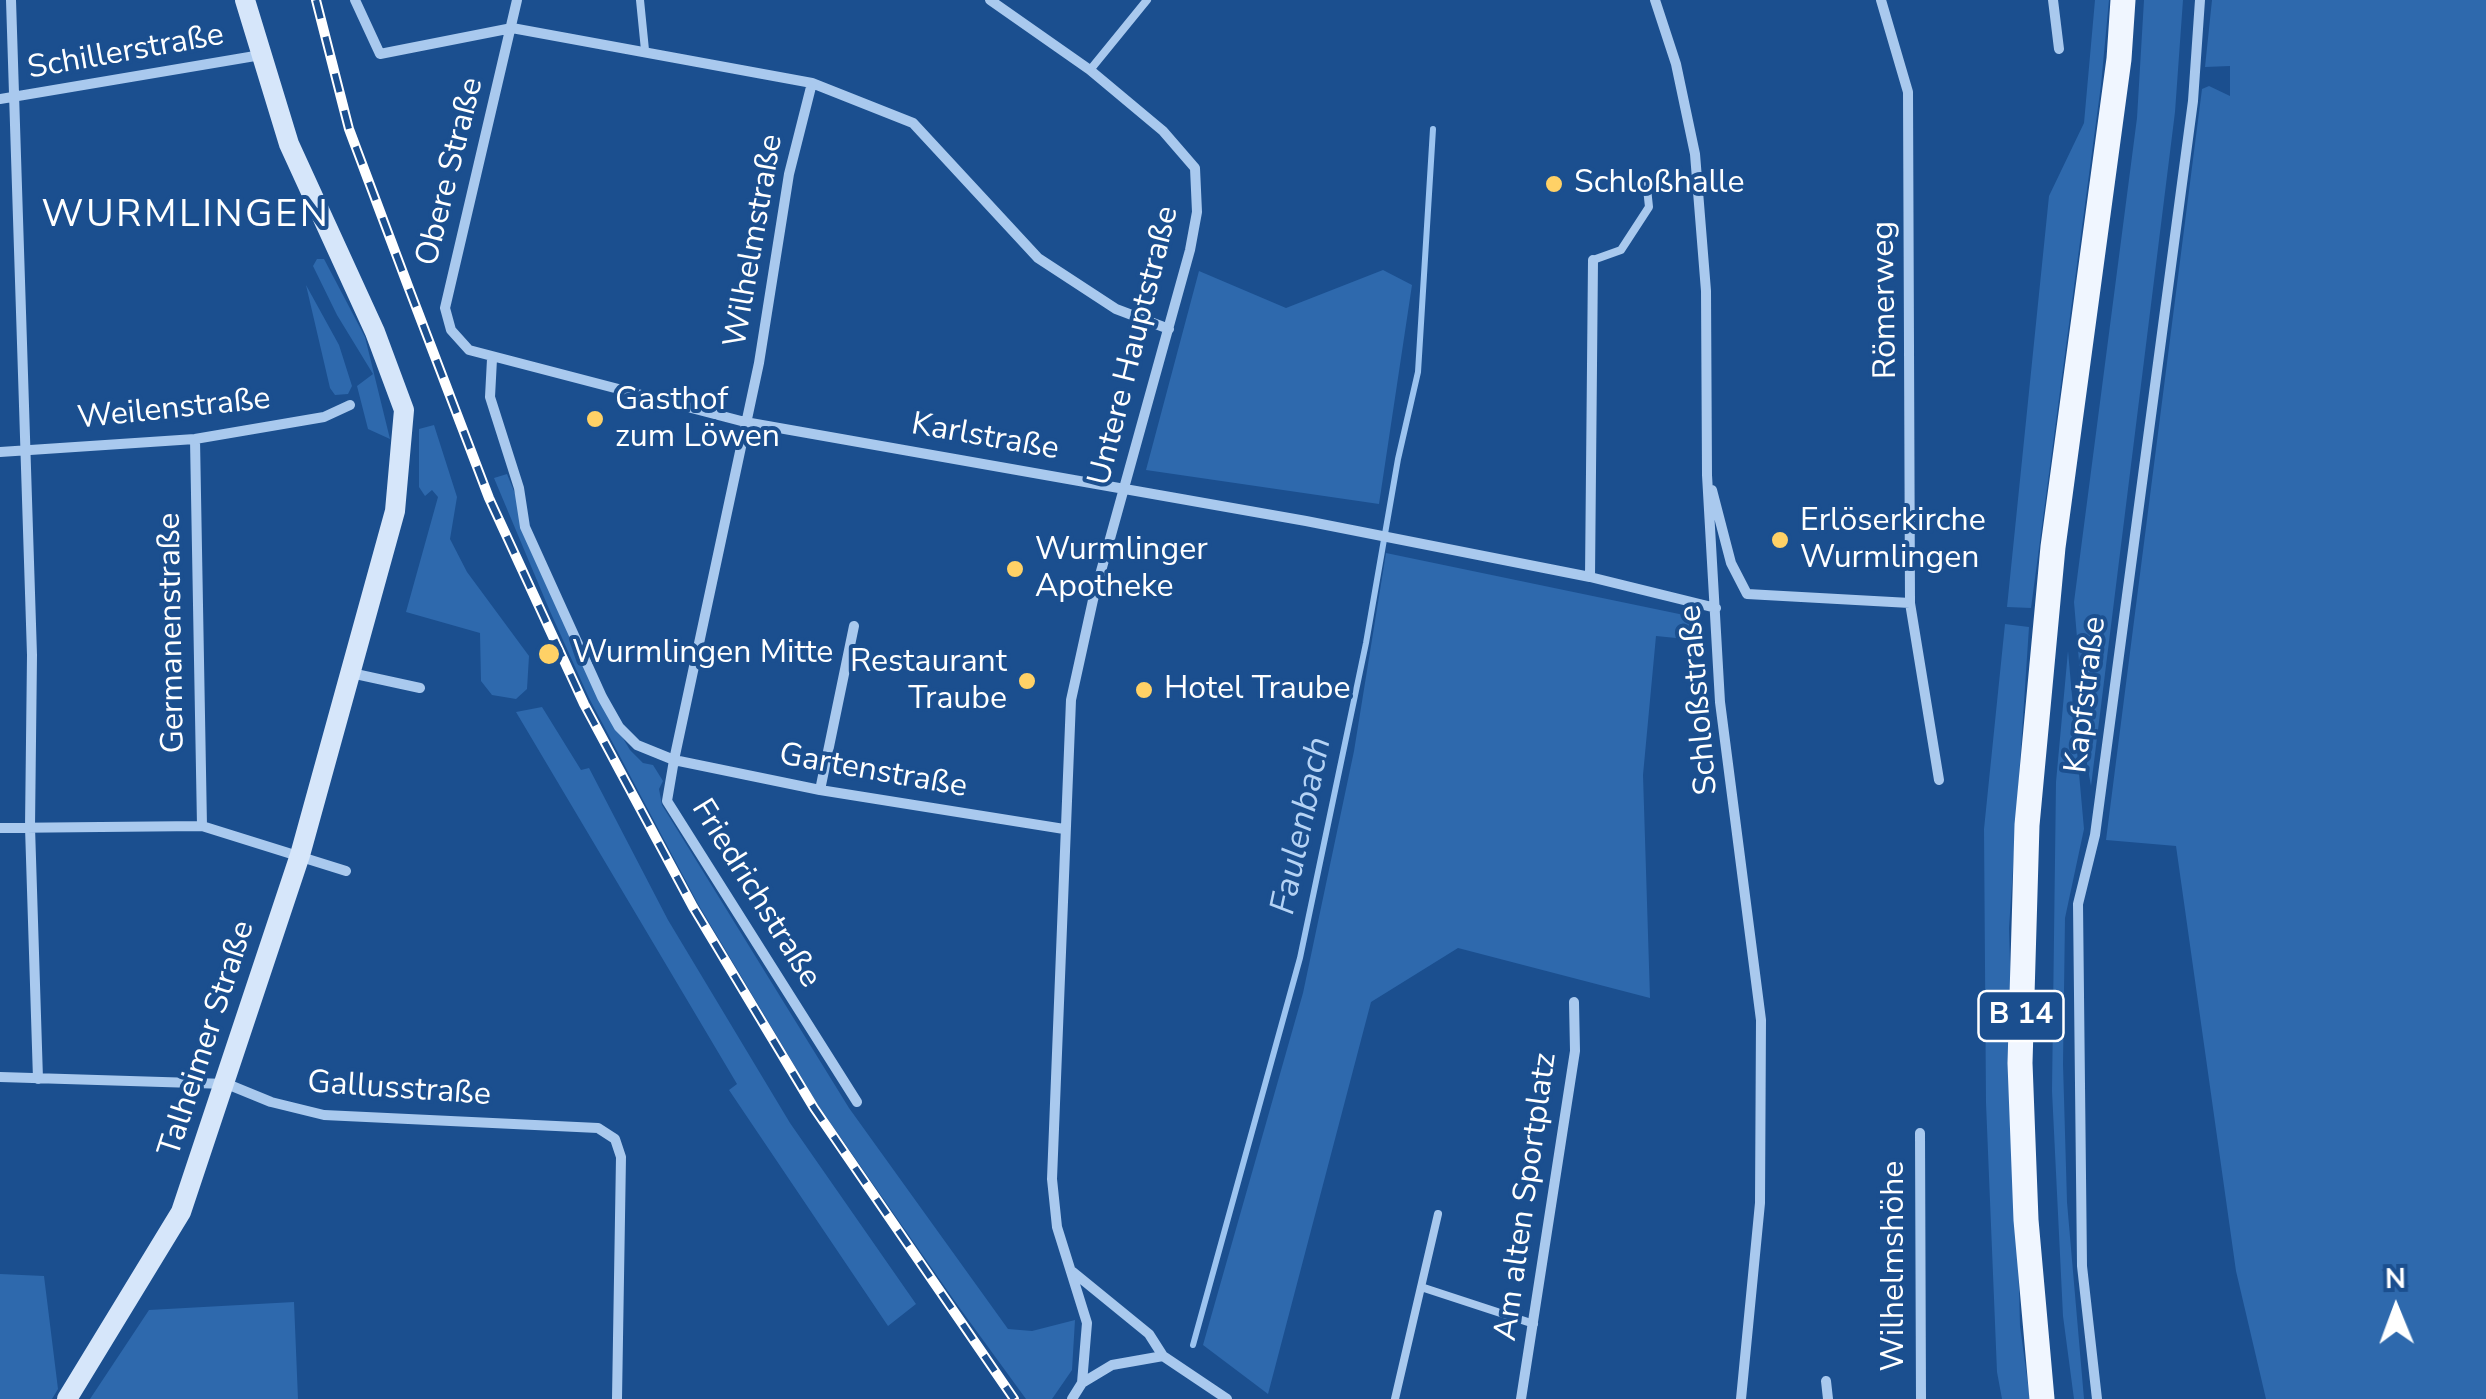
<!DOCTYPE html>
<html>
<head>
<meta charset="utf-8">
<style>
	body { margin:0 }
	#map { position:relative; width:2486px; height:1399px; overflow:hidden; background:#1b4f8f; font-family:"Nunito Sans",sans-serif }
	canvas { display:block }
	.north { position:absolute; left:2346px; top:1259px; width:100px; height:100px; -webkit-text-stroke:8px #1b4f8f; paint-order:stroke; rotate:359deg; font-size:28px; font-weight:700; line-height:40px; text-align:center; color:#fff }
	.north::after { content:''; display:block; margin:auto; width:35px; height:45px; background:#fff; clip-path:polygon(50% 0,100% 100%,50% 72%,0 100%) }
</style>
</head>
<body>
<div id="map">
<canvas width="2486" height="1399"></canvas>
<div class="north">N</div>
</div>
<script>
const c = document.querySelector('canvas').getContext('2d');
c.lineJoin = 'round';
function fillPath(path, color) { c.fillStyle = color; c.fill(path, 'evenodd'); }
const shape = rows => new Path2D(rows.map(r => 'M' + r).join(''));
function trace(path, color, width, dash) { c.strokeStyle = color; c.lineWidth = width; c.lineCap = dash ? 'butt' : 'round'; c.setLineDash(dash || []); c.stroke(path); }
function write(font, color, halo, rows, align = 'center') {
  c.font = font + ' "Nunito Sans",sans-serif'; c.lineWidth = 8; c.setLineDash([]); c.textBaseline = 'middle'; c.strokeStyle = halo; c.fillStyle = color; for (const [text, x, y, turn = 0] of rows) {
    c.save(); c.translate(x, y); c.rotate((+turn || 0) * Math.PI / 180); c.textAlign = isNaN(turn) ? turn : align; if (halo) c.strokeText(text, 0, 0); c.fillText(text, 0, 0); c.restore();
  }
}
fillPath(shape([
	[2095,0,2109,0,2101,85,2031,608,2007,607,2049,196,2084,123],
	[2144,0,2183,0,2175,112,2091,786,2086,758,2089,719,2081,685,2074,602,2137,118],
	[2212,0,2486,0,2486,1399,2266,1399,2236,1271,2176,846,2106,840,2202,89,2209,86,2230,96,2230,66,2205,67],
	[317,259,324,259,365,337,390,439,368,429,357,386,373,374,337,315,313,266],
	[1383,270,1412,285,1379,504,1146,470,1199,271,1286,308],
	[306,285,339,345,352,386,348,394,335,395,330,388],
	[434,425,457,497,450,539,467,572,529,656,527,689,516,699,492,695,481,681,480,633,406,612,438,497,432,490,425,496,419,487,419,429],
	[507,474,599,698,630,750,643,763,653,765,663,781,659,789,662,805,849,1108,1008,1329,1032,1331,1075,1320,1072,1370,1052,1399,1026,1399,956,1303,818,1105,698,904,589,698,549,609,494,478],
	[1386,553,1684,615,1706,641,1656,636,1643,775,1650,998,1458,948,1371,1002,1268,1394,1203,1345,1303,993,1354,751],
	[2005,624,2029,627,2009,928,2020,1326,2030,1399,2002,1399,1997,1372,1986,1103,1984,829],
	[2068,651,2084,829,2065,918,2063,1064,2067,1202,2084,1399,2074,1399,2063,1316,2052,1091,2056,782],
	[542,707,581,770,589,768,668,920,790,1123,916,1304,888,1326,729,1090,737,1084,516,712],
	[0,1274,44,1276,58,1389,52,1399,0,1399],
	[294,1302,298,1399,90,1399,149,1310]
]), '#2e69ad');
trace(shape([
	[1193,1345,1300,958,1366,643,1398,459,1418,372,1433,129]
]), '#9cc4f0', 6);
trace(shape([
	[640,0,645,50],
	[1090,70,1147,0],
	[1593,260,1621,250,1649,207,1646,179],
	[1421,1287,1438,1214],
	[1395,1399,1421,1287,1534,1324]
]), '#a9c9ee', 8);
trace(shape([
	[11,0,32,655,30,827,38,1079],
	[355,0,380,54,512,28,812,83,913,123,1038,258,1116,309,1169,329],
	[517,0,445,308,451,330,469,350,745,422,1306,521,1590,577,1716,608],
	[990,0,1090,70,1163,131,1195,168,1197,212,1190,250,1093,600,1071,700,1052,1179,1057,1227,1087,1323,1082,1383],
	[1655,0,1676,64,1695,154,1706,291,1707,475,1720,702,1761,1020,1760,1203,1741,1399],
	[1881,0,1908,92,1910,603,1939,780],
	[2053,0,2059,49],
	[812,83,789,174,759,363,674,760,820,790,1064,829],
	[0,99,261,55],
	[492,359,490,397,519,488,525,527,602,697,619,727,637,745,674,760,667,801,857,1102],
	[195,439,202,826],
	[0,452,195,439,324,417,350,405],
	[1712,490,1731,563,1747,594,1910,603],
	[1590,577,1593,260],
	[351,673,420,688],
	[820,790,854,626],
	[0,828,202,826,346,871],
	[0,1077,227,1084,271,1102,324,1115,598,1128,615,1139,621,1157,617,1399],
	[1920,1133,1921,1399],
	[1073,1272,1149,1334,1163,1356,1227,1399],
	[1826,1381,1828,1399],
	[1072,1399,1082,1383,1112,1365,1163,1356],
	[1521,1399,1575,1051,1574,1002],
	[2097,1399,2082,1266,2078,904,2095,835,2193,101,2200,0]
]), '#a9c9ee', 10);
trace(shape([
	[67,1399,181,1212,300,855,395,511,404,410,375,332,289,144,245,0]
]), '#d6e6fa', 20);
trace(shape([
	[2042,1399,2026,1220,2020,1063,2027,825,2053,547,2119,59,2123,0]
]), '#f0f6ff', 25);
const rail = shape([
	[316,0,349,129,408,286,489,498,584,704,693,907,814,1108,1014,1399]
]);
trace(rail, '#fff', 10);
trace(rail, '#1b4f8f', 6, [19]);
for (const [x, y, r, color] of [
	[1554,184,10,"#ffd166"],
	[595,419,10,"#ffd166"],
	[1780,540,10,"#ffd166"],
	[1015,569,10,"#ffd166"],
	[549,654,12,"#ffd166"],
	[1027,681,10,"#ffd166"],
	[1144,690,10,"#ffd166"]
]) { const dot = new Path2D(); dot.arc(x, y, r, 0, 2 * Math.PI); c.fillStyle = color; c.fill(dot); trace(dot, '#1b4f8f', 4); }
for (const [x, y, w] of [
	[2021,1016,85]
]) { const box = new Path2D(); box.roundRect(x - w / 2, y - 25, w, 50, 8); c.fillStyle = '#1b4f8f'; c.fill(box); trace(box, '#fff', 2.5); }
write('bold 30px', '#fff', null, [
	["B 14",2021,1016]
]);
write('32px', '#fff', '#1b4f8f', [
	["Schillerstraße",126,53,-10],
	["Obere Straße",451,172,-76],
	["Wilhelmstraße",755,241,-80],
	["Römerweg",1886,300,-91],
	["Untere Hauptstraße",1135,346,-76],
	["Weilenstraße",174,410,-6],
	["Karlstraße",985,438,10],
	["Germanenstraße",173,633,-91],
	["Kapfstraße",2087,695,-83],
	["Schloßstraße",1700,700,-95],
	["Gartenstraße",873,772,10],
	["Friedrichstraße",755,894,58],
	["Talheimer Straße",208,1039,-72],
	["Gallusstraße",399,1090,4],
	["Am alten Sportplatz",1527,1197,-82],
	["Wilhelmshöhe",1895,1266,-90]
]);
write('32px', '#fff', '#1b4f8f', [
	["Schloßhalle",1574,184],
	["Gasthof",615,401],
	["zum Löwen",615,438],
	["Erlöserkirche",1800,522],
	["Wurmlingen",1800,559],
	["Wurmlinger",1035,551],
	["Apotheke",1035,588],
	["Wurmlingen Mitte",572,654],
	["Restaurant",1007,663,"right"],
	["Traube",1007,700,"right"],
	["Hotel Traube",1164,690]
], 'left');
write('italic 35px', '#b5d3f5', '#1b4f8f', [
	["Faulenbach",1303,826,-78]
]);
c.letterSpacing = '2.5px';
write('38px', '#fff', '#1b4f8f', [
	["WURMLINGEN",186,217]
]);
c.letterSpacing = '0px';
</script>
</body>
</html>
